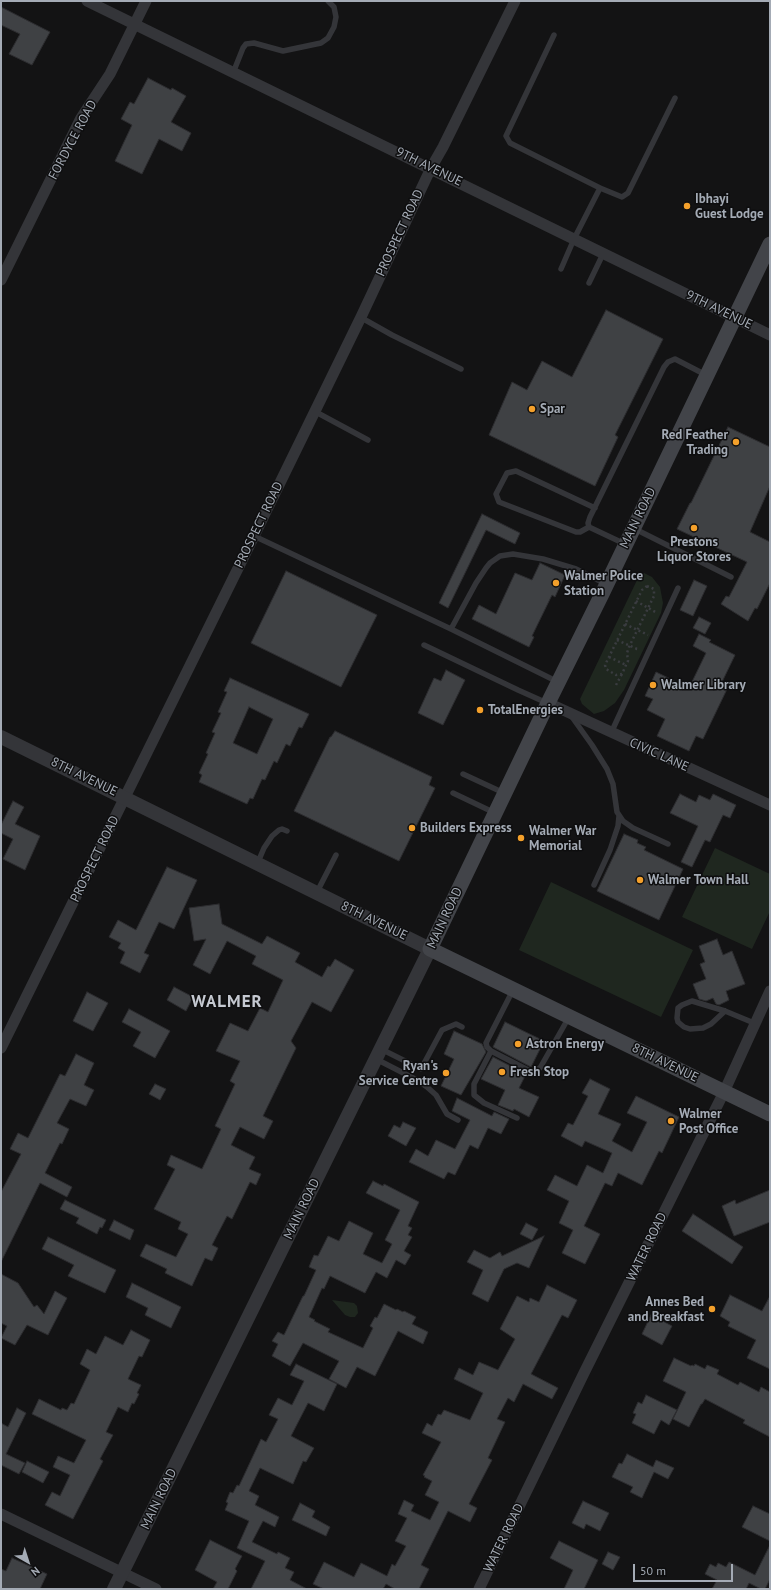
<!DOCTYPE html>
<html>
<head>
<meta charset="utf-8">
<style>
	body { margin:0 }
	#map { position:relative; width:771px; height:1590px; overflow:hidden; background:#131314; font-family:"PT Sans",sans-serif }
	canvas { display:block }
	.frame { position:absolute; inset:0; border:2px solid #a4abb5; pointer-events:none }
	.north { position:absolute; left:8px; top:1542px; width:40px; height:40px; -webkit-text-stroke:3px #0e0e0f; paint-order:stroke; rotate:141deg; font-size:11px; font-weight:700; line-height:16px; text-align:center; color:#a4abb5 }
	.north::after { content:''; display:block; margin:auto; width:14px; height:18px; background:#a4abb5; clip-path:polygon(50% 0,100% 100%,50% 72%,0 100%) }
	.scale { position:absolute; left:633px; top:1564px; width:100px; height:18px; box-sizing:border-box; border:2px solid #a4abb5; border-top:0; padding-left:5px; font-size:12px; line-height:14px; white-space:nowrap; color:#a4abb5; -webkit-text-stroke:3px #0e0e0f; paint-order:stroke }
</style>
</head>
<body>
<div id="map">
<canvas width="771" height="1590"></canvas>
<div class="frame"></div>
<div class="north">N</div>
<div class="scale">50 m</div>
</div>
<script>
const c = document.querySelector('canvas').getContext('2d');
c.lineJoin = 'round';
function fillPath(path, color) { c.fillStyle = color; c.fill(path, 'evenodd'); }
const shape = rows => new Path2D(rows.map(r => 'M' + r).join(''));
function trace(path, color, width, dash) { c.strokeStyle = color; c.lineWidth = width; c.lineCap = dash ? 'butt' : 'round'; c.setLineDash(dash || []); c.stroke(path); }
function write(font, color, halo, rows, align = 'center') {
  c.font = font + ' "PT Sans",sans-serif'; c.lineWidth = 3; c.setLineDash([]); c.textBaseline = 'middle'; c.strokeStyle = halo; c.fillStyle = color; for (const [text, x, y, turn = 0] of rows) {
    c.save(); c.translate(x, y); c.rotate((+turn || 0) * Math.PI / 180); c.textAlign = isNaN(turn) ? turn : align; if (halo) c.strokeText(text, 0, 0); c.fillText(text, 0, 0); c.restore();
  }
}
fillPath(shape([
	[644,573,652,577,660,587,663,603,661,613,624,690,615,703,604,711,594,714,582,704,580,699,638,578],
	[715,848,770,874,770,911,752,949,682,917],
	[551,882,693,950,661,1017,519,950],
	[332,1300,354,1303,357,1306,358,1313,355,1317,350,1317,345,1315]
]), '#1f271f');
const building = shape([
	[1,7,50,32,32,65,9,54,20,34,1,25,1,7],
	[148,78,171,90,172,88,186,96,171,122,191,133,182,151,159,139,142,174,115,161,132,125,121,119,130,102,134,104,148,78],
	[606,310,663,339,615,435,618,437,595,486,489,435,512,382,527,390,542,361,572,377,606,310],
	[728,427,770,447,770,486,750,532,770,542,770,583,757,609,755,608,748,621,721,604,726,596,729,597,747,562,677,529,690,503,691,503,728,427],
	[482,514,520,533,515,544,486,530,448,608,439,603,482,514],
	[540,563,565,575,555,597,552,595,532,636,534,637,529,647,472,619,479,605,496,614,515,573,532,580,540,563],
	[286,571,377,615,341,687,251,643,286,571],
	[694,580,707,586,693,616,680,610,694,580],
	[699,617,711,623,705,634,693,628,699,617],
	[699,634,711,640,709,642,735,655,722,682,729,685,703,739,696,736,689,751,657,736,665,719,647,710,653,699,645,696,656,672,689,688,706,653,693,646,699,634],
	[446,670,465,680,443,725,418,713,434,678,441,681,446,670],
	[230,678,309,714,302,728,299,727,290,746,286,744,277,763,274,761,265,780,262,779,253,799,250,798,247,804,199,782,202,775,199,773,208,754,206,753,215,733,212,732,221,713,218,712,227,692,224,691,230,678],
	[249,707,273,719,257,754,233,743,249,707],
	[335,731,432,777,429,785,435,788,399,861,294,811,330,737,331,737,335,731],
	[680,794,696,802,699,795,710,800,713,794,736,805,730,818,723,815,710,842,705,840,692,867,681,862,698,826,670,813,680,794],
	[13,801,24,807,15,824,40,836,25,870,3,859,13,839,1,833,1,825,13,801],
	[624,834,638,840,637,843,646,847,644,850,683,869,659,920,597,891,624,834],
	[167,867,197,880,174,929,159,922,144,953,149,955,140,973,120,963,125,952,118,948,121,943,109,937,118,920,136,930,167,867],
	[219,904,222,924,262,944,267,936,300,953,295,962,322,977,328,966,330,967,335,959,354,970,331,1012,312,1002,291,1041,296,1048,263,1116,273,1121,264,1139,240,1127,231,1145,255,1157,249,1169,261,1174,256,1185,250,1182,232,1219,227,1216,212,1245,218,1248,212,1261,205,1258,192,1286,165,1273,167,1269,140,1256,146,1244,176,1257,188,1234,178,1229,181,1222,154,1209,175,1169,167,1165,171,1155,202,1169,221,1129,215,1126,235,1084,230,1081,240,1061,216,1051,230,1023,248,1031,260,1008,268,1012,283,980,252,964,256,956,227,941,210,974,193,965,206,939,194,941,189,908,219,904],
	[717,939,723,955,732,951,745,984,726,991,729,1000,719,1005,716,1004,713,998,706,1001,699,999,693,984,706,979,700,964,705,962,699,946,717,939],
	[174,987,193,997,186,1011,167,1000,174,987],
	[87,992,108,1003,93,1031,73,1021,87,992],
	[129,1009,170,1031,155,1058,133,1046,141,1032,122,1022,129,1009],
	[505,1022,544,1041,531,1067,493,1047,505,1022],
	[454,1031,482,1044,486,1052,461,1095,441,1086,454,1059,444,1054,454,1031],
	[76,1054,94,1063,84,1085,94,1090,86,1106,70,1099,57,1123,69,1129,62,1144,60,1143,45,1173,72,1187,67,1197,40,1183,1,1262,1,1192,21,1154,10,1149,18,1133,28,1138,60,1074,65,1076,76,1054],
	[493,1057,526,1074,519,1088,539,1097,529,1117,514,1109,513,1111,498,1105,505,1090,481,1079,493,1057],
	[590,1079,610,1089,598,1114,621,1124,612,1141,632,1152,647,1122,627,1113,636,1096,679,1117,662,1153,659,1151,642,1185,618,1173,612,1186,605,1183,584,1226,600,1234,585,1264,562,1253,573,1230,559,1223,569,1201,547,1190,555,1175,577,1186,587,1165,603,1173,612,1153,585,1141,582,1147,561,1136,568,1123,573,1125,588,1096,582,1093,590,1079],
	[155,1084,166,1089,160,1100,149,1094,155,1084],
	[457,1098,492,1116,494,1112,509,1119,501,1134,488,1128,478,1149,470,1145,455,1175,448,1172,444,1179,409,1162,416,1149,428,1156,436,1140,455,1149,470,1120,452,1111,457,1098],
	[403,1122,416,1128,406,1146,388,1136,394,1125,400,1128,403,1122],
	[373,1181,383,1186,384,1184,419,1202,408,1226,412,1228,408,1235,412,1237,404,1251,411,1255,405,1265,396,1260,387,1278,376,1272,365,1293,330,1276,324,1289,322,1288,309,1317,315,1320,314,1321,330,1329,328,1332,363,1348,373,1328,370,1326,375,1317,377,1318,384,1304,396,1310,397,1309,403,1312,404,1311,416,1317,412,1324,428,1332,423,1344,398,1331,375,1376,357,1367,346,1388,329,1379,339,1361,303,1343,290,1366,272,1356,278,1344,272,1341,278,1332,284,1335,303,1296,304,1296,316,1270,309,1267,314,1255,318,1256,328,1236,339,1241,349,1221,373,1233,363,1254,382,1263,392,1244,385,1240,400,1210,366,1193,373,1181],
	[770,1190,770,1222,734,1236,722,1206,735,1200,736,1204,770,1190],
	[65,1200,106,1220,102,1228,100,1227,97,1234,76,1223,79,1218,60,1209,65,1200],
	[693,1214,743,1247,732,1264,682,1231,693,1214],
	[114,1220,134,1230,130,1240,109,1230,114,1220],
	[526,1223,538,1229,532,1240,520,1234,526,1223],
	[544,1236,529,1268,517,1263,504,1269,488,1302,472,1294,483,1270,467,1262,474,1250,490,1258,500,1252,502,1256,544,1236],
	[48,1237,116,1270,105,1293,68,1276,74,1265,42,1249,48,1237],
	[1,1274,18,1283,34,1307,37,1305,44,1314,55,1291,67,1298,48,1335,27,1325,15,1345,1,1338,7,1326,1,1323,1,1274],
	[132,1283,181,1307,171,1328,145,1315,148,1308,126,1297,132,1283],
	[547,1285,577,1300,568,1318,562,1315,531,1374,558,1388,552,1399,523,1384,514,1402,508,1398,497,1419,505,1422,488,1458,492,1460,469,1504,477,1508,470,1522,448,1511,421,1565,429,1569,419,1589,395,1589,386,1584,383,1589,324,1589,313,1584,324,1562,354,1577,361,1563,387,1576,392,1564,395,1566,406,1546,395,1541,407,1518,398,1514,404,1500,414,1505,411,1511,430,1520,439,1502,425,1495,432,1481,424,1477,425,1476,423,1475,441,1442,422,1433,427,1423,432,1426,438,1414,441,1415,444,1410,470,1420,483,1393,454,1379,459,1368,473,1375,479,1362,498,1370,515,1339,500,1329,517,1296,529,1302,530,1298,539,1302,547,1285],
	[730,1295,762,1311,770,1296,770,1369,747,1358,756,1340,728,1326,730,1322,720,1316,730,1295],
	[651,1315,672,1326,662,1345,642,1334,651,1315],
	[131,1330,150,1340,142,1357,139,1356,128,1379,141,1385,137,1393,139,1394,134,1404,132,1403,128,1412,118,1407,106,1432,113,1435,100,1459,103,1461,73,1519,45,1505,52,1492,60,1496,70,1475,53,1467,58,1456,74,1463,86,1440,32,1414,39,1399,61,1410,62,1408,67,1410,71,1403,74,1404,90,1370,80,1364,87,1349,96,1354,105,1336,123,1345,131,1330],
	[674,1358,691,1366,692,1365,694,1366,695,1364,705,1369,707,1365,719,1370,717,1374,738,1385,740,1382,759,1392,761,1387,770,1392,770,1437,743,1423,745,1420,705,1399,702,1404,701,1404,689,1427,673,1419,686,1392,663,1381,674,1358],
	[296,1364,337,1384,324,1411,308,1403,291,1436,314,1448,306,1462,303,1461,293,1484,260,1468,249,1491,259,1496,255,1505,279,1517,275,1527,263,1521,252,1542,277,1554,278,1552,290,1558,285,1568,294,1572,290,1580,307,1589,251,1589,265,1561,237,1548,249,1521,225,1510,228,1503,226,1502,230,1492,233,1493,237,1485,239,1486,261,1439,266,1442,278,1419,269,1415,278,1398,292,1405,304,1381,290,1375,296,1364],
	[646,1395,677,1410,669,1425,661,1420,654,1434,632,1423,636,1414,633,1413,638,1402,642,1404,646,1395],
	[17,1408,26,1413,6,1454,25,1463,19,1474,1,1465,1,1423,8,1427,17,1408],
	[627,1454,653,1467,656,1460,674,1468,668,1479,654,1472,642,1498,630,1492,633,1487,612,1477,619,1463,622,1464,627,1454],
	[27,1461,49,1472,43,1483,22,1472,27,1461],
	[583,1501,609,1513,600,1531,586,1524,584,1529,572,1523,583,1501],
	[300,1503,315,1511,312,1517,330,1527,326,1536,292,1520,300,1503],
	[753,1506,770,1514,770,1541,742,1527,753,1506],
	[210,1540,242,1556,235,1569,237,1571,228,1589,213,1589,217,1582,195,1570,210,1540],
	[559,1541,598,1560,584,1589,564,1589,573,1570,550,1558,559,1541],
	[770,1545,770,1579,765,1589,761,1589,749,1583,746,1589,712,1589,717,1580,705,1574,710,1564,716,1567,718,1563,726,1567,729,1562,755,1575,770,1545],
	[608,1552,620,1557,613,1570,602,1564,608,1552],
	[12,1558,47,1574,40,1589,1,1589,1,1569,6,1571,12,1558]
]);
fillPath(building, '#3f4144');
trace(building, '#2d2d30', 1);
trace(shape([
	[647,586,654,589,654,596,629,647,627,653,628,661,626,665,622,674,616,675,606,669,605,665,642,590,647,586],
	[636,601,657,613],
	[625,624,648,635],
	[617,640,637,649,640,649],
	[609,657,626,665],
	[616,685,622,674]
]), '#3a3c40', 2.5, [2, 3]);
trace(shape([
	[554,35,506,136,510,143,600,188,622,197,628,193,675,98],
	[233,73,243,48,246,44,254,43,283,51,321,43,328,38,334,27,336,17,334,7,328,1],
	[561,269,574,239,600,188],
	[589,283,603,254],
	[360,317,392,335,461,369],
	[314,411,368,440],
	[589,527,588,523,590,517,664,367,668,362,675,359,706,375],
	[589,527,580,532,576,532,499,502,496,494,507,473,516,471,595,508],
	[589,527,625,544],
	[635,529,731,577],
	[254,536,451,629,558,682],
	[451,629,476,583,486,568,490,563,500,556,513,554,543,559,576,569,606,584],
	[424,645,518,690,547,703],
	[572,717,592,745,607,769,613,784,617,812,623,821,633,828,668,844],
	[611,733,678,588],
	[463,774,504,793],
	[453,793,495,813],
	[258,862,264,848,272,836,279,830,282,829,287,831],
	[594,885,610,850,618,826,619,816],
	[317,892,336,855],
	[513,990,486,1043,487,1047,491,1051,532,1072,540,1068,569,1017],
	[725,1011,711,1024,703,1028,690,1029,684,1027,678,1022,677,1018,678,1008,682,1005,692,1001,725,1011,754,1023],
	[381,1049,421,1069,442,1030,456,1024,462,1027],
	[491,1051,474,1084,474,1095,484,1103,517,1118],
	[376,1059,417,1080,427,1087,436,1095,447,1114,458,1120]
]), '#343539', 5.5);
trace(shape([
	[87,1,770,335],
	[1,280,81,118,110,74,146,1],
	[548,703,770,805],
	[1,1048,254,536,361,317,431,168,443,147,515,1],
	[1,1514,156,1589],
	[479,1589,584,1373,724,1092,770,991]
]), '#343539', 11);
trace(shape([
	[1,737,430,949,114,1589]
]), '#343539', 14);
trace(shape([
	[770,244,602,594,548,703,430,949,770,1114]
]), '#424449', 15);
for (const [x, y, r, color] of [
	[687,206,4,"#f4a02b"],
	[532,409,4,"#f4a02b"],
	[736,442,4,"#f4a02b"],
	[694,528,4,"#f4a02b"],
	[556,583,4,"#f4a02b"],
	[653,685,4,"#f4a02b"],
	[480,710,4,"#f4a02b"],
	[412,828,4,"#f4a02b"],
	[521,838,4,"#f4a02b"],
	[640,880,4,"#f4a02b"],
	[518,1044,4,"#f4a02b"],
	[502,1072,4,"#f4a02b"],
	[446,1073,4,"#f4a02b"],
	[671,1121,4,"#f4a02b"],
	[712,1309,4,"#f4a02b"]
]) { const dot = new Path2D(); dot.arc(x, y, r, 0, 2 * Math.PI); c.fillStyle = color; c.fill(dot); trace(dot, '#0e0e0f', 1.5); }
write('13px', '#a4abb5', '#0e0e0f', [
	["FORDYCE ROAD",73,140,-62],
	["9TH AVENUE",429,167,26],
	["PROSPECT ROAD",400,233,-65],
	["9TH AVENUE",719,310,26],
	["MAIN ROAD",638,518,-64],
	["PROSPECT ROAD",259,525,-64],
	["CIVIC LANE",659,755,24],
	["8TH AVENUE",84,777,26],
	["PROSPECT ROAD",95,859,-64],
	["MAIN ROAD",445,918,-65],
	["8TH AVENUE",374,921,26],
	["8TH AVENUE",665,1063,26],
	["MAIN ROAD",302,1209,-64],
	["WATER ROAD",647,1247,-64],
	["MAIN ROAD",159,1499,-64],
	["WATER ROAD",504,1538,-64]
]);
write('bold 13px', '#a4abb5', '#0e0e0f', [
	["Ibhayi",695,199],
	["Guest Lodge",695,214],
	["Spar",540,409],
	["Red Feather",728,435,"right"],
	["Trading",728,450,"right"],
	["Prestons",694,542,"center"],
	["Liquor Stores",694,557,"center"],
	["Walmer Police",564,576],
	["Station",564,591],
	["Walmer Library",661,685],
	["TotalEnergies",488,710],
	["Builders Express",420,828],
	["Walmer War",529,831],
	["Memorial",529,846],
	["Walmer Town Hall",648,880],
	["Astron Energy",526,1044],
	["Ryan's",438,1066,"right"],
	["Service Centre",438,1081,"right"],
	["Fresh Stop",510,1072],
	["Walmer",679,1114],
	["Post Office",679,1129],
	["Annes Bed",704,1302,"right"],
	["and Breakfast",704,1317,"right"]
], 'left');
c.letterSpacing = '1px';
write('bold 17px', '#c5c9d1', '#0e0e0f', [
	["WALMER",227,1002]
]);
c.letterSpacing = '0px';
</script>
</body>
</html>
